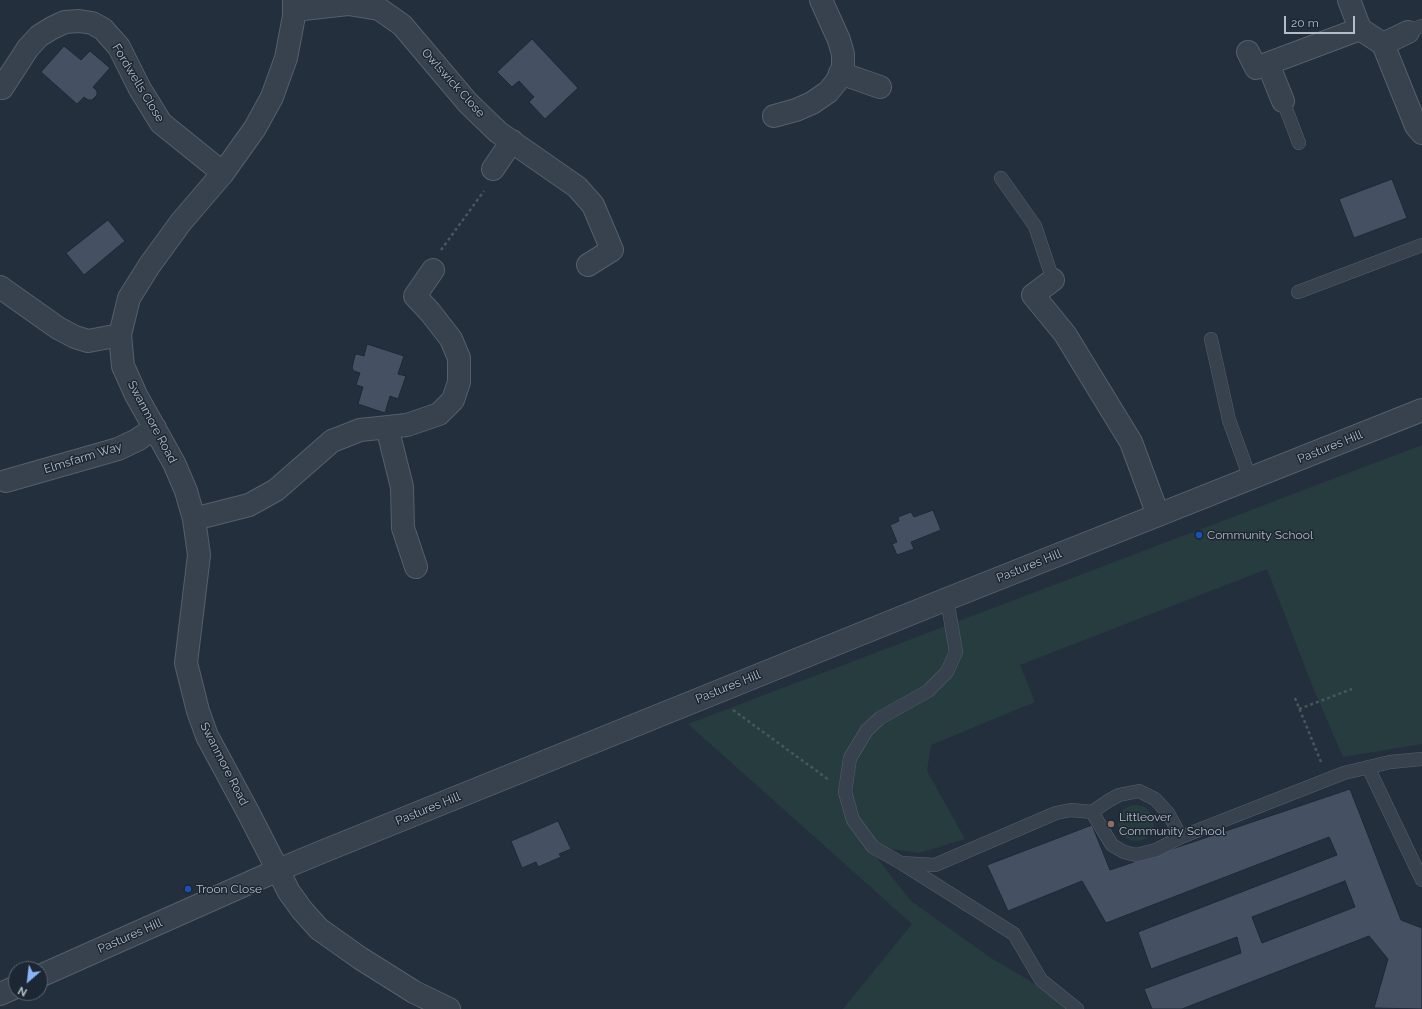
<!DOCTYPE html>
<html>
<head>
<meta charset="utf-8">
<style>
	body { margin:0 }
	#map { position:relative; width:1422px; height:1009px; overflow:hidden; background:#242f3e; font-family:Raleway,sans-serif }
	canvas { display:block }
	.north { position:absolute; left:8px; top:961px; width:40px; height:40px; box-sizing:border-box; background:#1d2633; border:1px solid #59626f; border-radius:50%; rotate:208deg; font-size:11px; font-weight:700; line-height:16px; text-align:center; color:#b4bcc9 }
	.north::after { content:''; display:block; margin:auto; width:14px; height:18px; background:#8ab4f8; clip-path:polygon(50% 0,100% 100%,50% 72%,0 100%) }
	.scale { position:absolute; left:1284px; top:16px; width:71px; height:18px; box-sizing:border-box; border:2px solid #b4bcc9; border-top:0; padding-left:5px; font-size:12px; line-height:14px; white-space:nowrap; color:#b4bcc9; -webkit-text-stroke:3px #1d2633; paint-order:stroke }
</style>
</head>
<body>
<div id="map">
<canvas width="1422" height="1009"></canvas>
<div class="north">N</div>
<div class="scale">20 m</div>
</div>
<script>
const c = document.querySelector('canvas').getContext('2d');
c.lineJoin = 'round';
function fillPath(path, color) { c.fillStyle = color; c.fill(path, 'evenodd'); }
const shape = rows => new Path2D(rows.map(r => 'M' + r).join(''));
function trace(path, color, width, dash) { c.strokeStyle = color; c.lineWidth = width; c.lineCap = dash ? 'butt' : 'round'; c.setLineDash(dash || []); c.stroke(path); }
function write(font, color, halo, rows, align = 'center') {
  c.font = font + ' Raleway,sans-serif'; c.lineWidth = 3; c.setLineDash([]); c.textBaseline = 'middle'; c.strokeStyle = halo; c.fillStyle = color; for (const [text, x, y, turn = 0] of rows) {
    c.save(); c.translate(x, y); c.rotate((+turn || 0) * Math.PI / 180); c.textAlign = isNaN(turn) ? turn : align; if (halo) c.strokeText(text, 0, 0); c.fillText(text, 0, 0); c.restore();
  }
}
fillPath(shape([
	[1422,445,1422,744,1343,757,1314,690,1267,569,1020,665,1035,702,931,745,927,771,965,839,919,853,885,848,874,854,911,901,991,958,1027,979,1068,1009,843,1009,912,924,688,724],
	'1118 823a18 18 0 1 1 36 0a18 18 0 1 1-36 0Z'
]), '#263c3f');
const building = shape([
	[532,39,578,88,545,119,529,102,534,97,519,81,512,87,497,72,532,39],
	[64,46,81,60,90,51,110,68,93,87,97,91,97,95,92,100,88,100,84,97,77,104,41,72,64,46],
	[1392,179,1407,218,1354,238,1339,199,1392,179],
	[108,220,125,241,84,275,66,253,108,220],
	[367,344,404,356,398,374,406,376,398,399,390,396,385,413,358,404,363,387,356,385,360,373,354,371,352,368,355,355,357,354,364,356,367,344],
	[933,510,941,530,911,542,914,549,897,555,892,544,897,542,890,525,899,521,898,517,911,512,914,517,933,510],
	[1350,789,1401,920,1422,928,1422,1009,1374,1008,1388,959,1369,936,1182,1009,1152,1009,1144,989,1241,953,1237,937,1151,969,1138,932,1337,855,1329,837,1106,923,1082,881,1008,911,987,865,1092,825,1110,870,1350,789],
	[1345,881,1355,907,1262,943,1252,917,1345,881],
	[558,821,571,849,559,854,561,857,538,867,536,862,522,868,511,841,558,821]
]);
fillPath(building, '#455162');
trace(building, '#1f2835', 1);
const service = shape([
	[1408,32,1422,26],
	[1283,101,1299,143],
	[1001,178,1035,226,1053,280],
	[1298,292,1422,245],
	[1211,339,1229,420,1250,478],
	[947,599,956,652,947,672,928,691,880,718,867,730,850,758,845,792,853,820,873,847,901,863,935,865,1056,813,1071,810,1092,812,1108,801,1119,795,1139,791,1155,799,1168,813,1181,837],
	[1368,767,1422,880],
	[1092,812,1112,845,1124,852,1136,855,1156,850,1181,837,1344,773,1390,762,1422,759],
	[903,864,1014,934,1041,980,1077,1009]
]);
const minor = shape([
	[294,0,294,16,286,58,272,97,255,128,223,173,181,222,149,266,129,298,120,335,123,366,136,395,174,463,186,491,194,519,199,555,186,663,198,711,207,736,249,814,289,892,302,910,319,929,360,958,414,992,449,1009],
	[1349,0,1360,29,1383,44,1416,126,1422,133],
	[294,10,348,4,379,9,402,25,468,103,498,132,577,187,593,205,612,250,588,265],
	[1383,44,1408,32],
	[1248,52,1256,68,1360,29],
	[1268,64,1283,101],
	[840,73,880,87],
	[2,88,28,48,39,36,52,28,65,22,79,21,92,23,103,29,119,47,140,89,161,123,223,173],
	[774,116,796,110,812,103,828,92,837,81,843,67,843,54,839,40,821,0],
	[493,169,512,141],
	[1053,280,1033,295,1065,334,1131,442,1158,515],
	[0,287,58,328,75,337,88,341,120,335],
	[387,427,402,487,403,528,416,567],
	[6,481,118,449,137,440,155,428],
	[194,519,249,505,276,490,332,441,360,430,407,425,439,414,453,400,459,382,459,358,451,339,430,312,415,296,433,270]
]);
const tertiary = shape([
	[40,976,278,870,324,851,947,599,1422,410],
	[0,994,16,987]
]);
trace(service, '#565f6c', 14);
trace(minor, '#565f6c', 24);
trace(tertiary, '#565f6c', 24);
trace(shape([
	[441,250,484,191],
	[1295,698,1321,762],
	[1299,709,1352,689],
	[733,710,829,780]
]), '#44595c', 2.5, [3, 3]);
trace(service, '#38414e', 13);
trace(minor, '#38414e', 22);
trace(tertiary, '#38414e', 22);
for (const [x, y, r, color] of [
	[1199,535,4,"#1a4fb4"],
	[1111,824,4,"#8d6e63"],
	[188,889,4,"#1a4fb4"]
]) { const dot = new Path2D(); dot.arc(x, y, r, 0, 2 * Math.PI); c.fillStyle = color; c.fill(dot); trace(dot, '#1d2633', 1.5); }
write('12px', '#b4bcc9', '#1d2633', [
	["Fordwells Close",138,83,59],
	["Owlswick Close",453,83,48],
	["Swanmore Road",152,422,62],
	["Pastures Hill",1330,447,-22],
	["Elmsfarm Way",83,458,-17],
	["Pastures Hill",1029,566,-22],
	["Pastures Hill",728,687,-22],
	["Swanmore Road",224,764,63],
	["Pastures Hill",428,809,-22],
	["Pastures Hill",130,936,-24]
]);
write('12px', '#b4bcc9', '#1d2633', [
	["Community School",1207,535],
	["Littleover",1119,817],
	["Community School",1119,831],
	["Troon Close",196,889]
], 'left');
</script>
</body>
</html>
